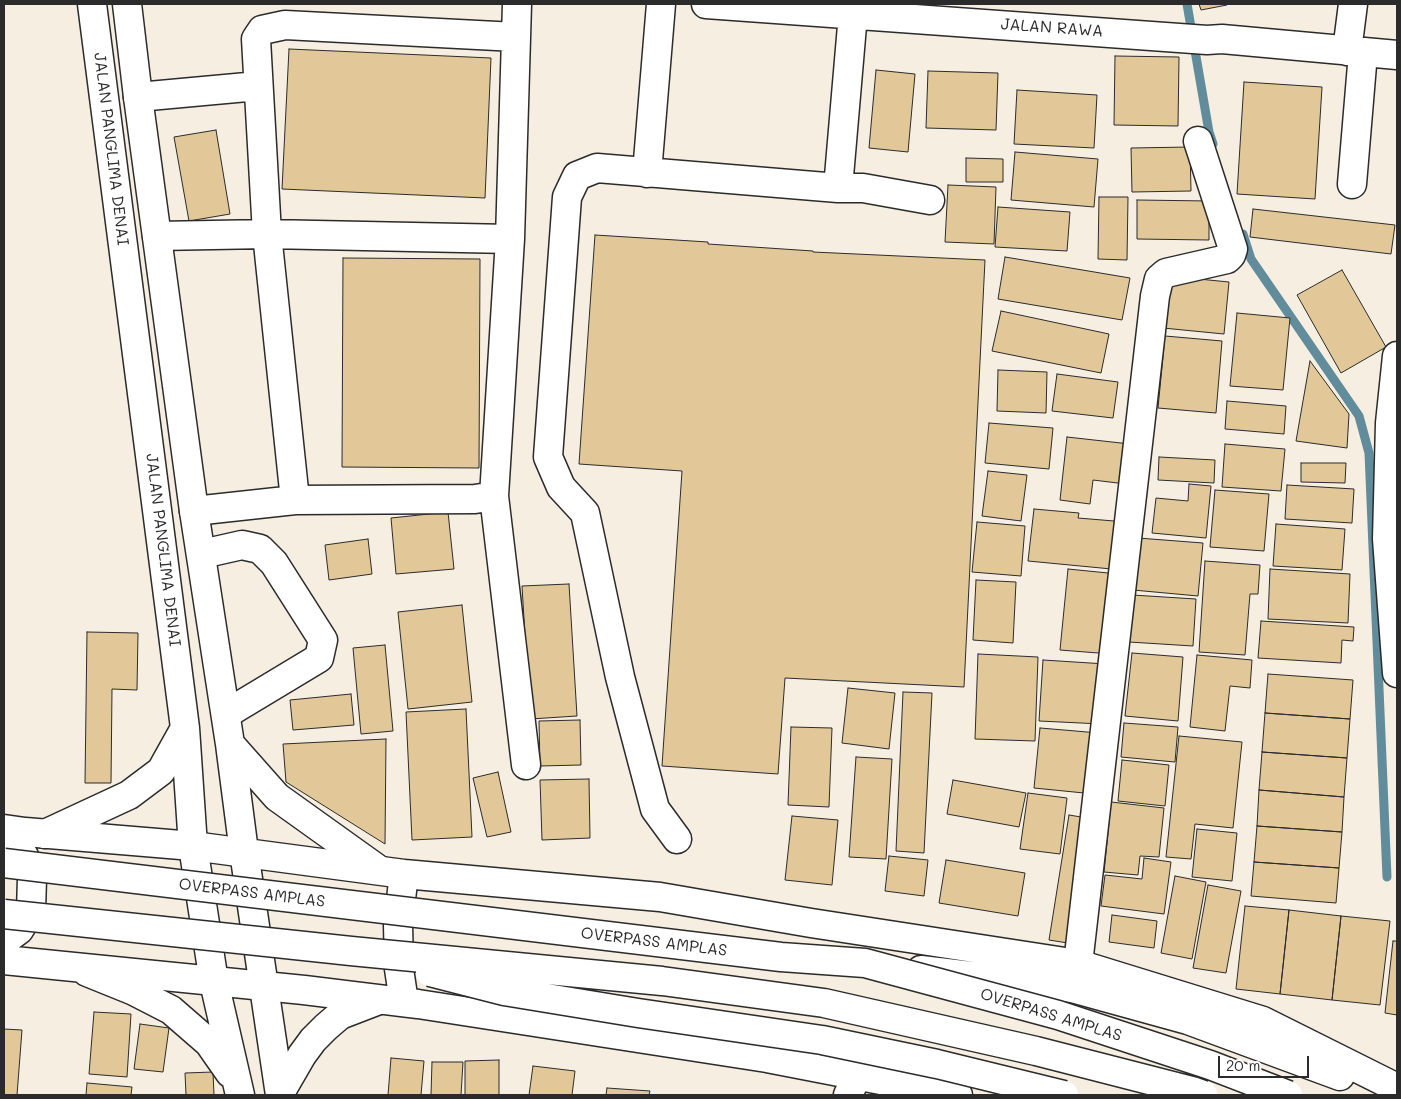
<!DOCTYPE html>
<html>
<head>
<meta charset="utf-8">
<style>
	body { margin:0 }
	#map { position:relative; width:1401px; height:1099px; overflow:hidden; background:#f6eee0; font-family:Mali,sans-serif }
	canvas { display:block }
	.frame { position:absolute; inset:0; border:5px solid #2b2b2b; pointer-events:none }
	.scale { position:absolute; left:1218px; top:1056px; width:91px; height:22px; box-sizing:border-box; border:2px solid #2b2b2b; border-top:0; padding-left:6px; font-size:15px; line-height:18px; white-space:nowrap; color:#2b2b2b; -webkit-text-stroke:4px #fff; paint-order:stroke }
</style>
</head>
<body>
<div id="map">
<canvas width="1401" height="1099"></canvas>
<div class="frame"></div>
<div class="scale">20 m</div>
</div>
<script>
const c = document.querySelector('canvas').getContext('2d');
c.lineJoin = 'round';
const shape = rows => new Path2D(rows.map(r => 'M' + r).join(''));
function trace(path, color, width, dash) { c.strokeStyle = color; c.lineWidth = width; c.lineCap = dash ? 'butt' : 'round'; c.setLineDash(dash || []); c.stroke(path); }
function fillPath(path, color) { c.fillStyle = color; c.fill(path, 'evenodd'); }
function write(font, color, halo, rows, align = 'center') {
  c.font = font + ' Mali,sans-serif'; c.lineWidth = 4.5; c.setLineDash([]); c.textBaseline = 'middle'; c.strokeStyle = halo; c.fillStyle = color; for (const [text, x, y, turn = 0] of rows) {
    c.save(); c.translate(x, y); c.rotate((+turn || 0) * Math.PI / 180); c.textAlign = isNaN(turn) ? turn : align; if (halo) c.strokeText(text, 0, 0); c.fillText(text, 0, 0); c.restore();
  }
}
trace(shape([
	[1187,4,1209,132,1213,144],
	[1243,234,1251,259,1359,416,1369,453,1387,877]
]), '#608c9b', 9);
const building = shape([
	[1199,4,1227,4,1227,5,1201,10,1199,4],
	[289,49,491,58,485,198,282,189,289,49],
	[1115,56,1179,57,1178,126,1114,125,1115,56],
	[876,70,915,74,908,152,869,148,876,70],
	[928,71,998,73,996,130,926,128,928,71],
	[1244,82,1322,87,1315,199,1237,194,1244,82],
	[1017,90,1097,95,1094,148,1014,144,1017,90],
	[216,130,230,214,189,221,174,137,216,130],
	[1190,147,1191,191,1132,192,1131,148,1190,147],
	[1015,152,1098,159,1094,207,1011,200,1015,152],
	[966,158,1003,159,1003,182,966,182,966,158],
	[948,185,996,187,994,244,945,242,948,185],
	[1099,197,1128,197,1127,260,1098,259,1099,197],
	[1137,200,1209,201,1209,240,1137,239,1137,200],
	[998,207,1070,212,1067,251,995,247,998,207],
	[1253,209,1395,225,1391,254,1250,237,1253,209],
	[595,235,708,242,708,244,813,251,813,252,985,260,964,687,785,678,778,774,662,766,682,471,579,464,595,235],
	[1005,257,1130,278,1122,320,998,299,1005,257],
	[343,258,480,259,479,468,342,467,343,258],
	[1342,270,1386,347,1341,373,1297,295,1342,270],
	[1168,276,1229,282,1224,334,1163,328,1168,276],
	[1001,311,1109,334,1101,373,992,351,1001,311],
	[1237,313,1290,318,1283,390,1230,386,1237,313],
	[1165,336,1222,341,1216,413,1158,408,1165,336],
	[1310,361,1349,414,1347,448,1296,441,1310,361],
	[998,370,1047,372,1046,413,997,411,998,370],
	[1057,374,1118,382,1113,418,1052,411,1057,374],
	[1227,401,1286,406,1284,434,1225,429,1227,401],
	[989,423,1053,428,1049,469,985,463,989,423],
	[1067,437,1130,444,1126,484,1093,480,1090,504,1060,500,1067,437],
	[1225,444,1285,449,1281,491,1222,487,1225,444],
	[1159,457,1215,460,1214,483,1158,480,1159,457],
	[1301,463,1346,463,1345,483,1301,482,1301,463],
	[988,471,1027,475,1021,521,982,516,988,471],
	[1189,484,1211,486,1206,538,1152,533,1156,498,1188,501,1189,484],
	[1287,485,1354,489,1352,523,1285,519,1287,485],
	[1215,490,1269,494,1264,551,1210,547,1215,490],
	[1034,509,1079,513,1078,518,1126,522,1122,570,1028,561,1034,509],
	[448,512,454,569,396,574,391,518,448,512],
	[977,522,1025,526,1021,576,972,572,977,522],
	[1276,524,1345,529,1342,570,1273,566,1276,524],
	[1138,538,1203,543,1198,596,1133,590,1138,538],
	[368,539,372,574,329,580,325,545,368,539],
	[1205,561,1260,565,1258,594,1250,594,1245,655,1199,652,1205,561],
	[1068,569,1118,574,1111,654,1060,650,1068,569],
	[1270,569,1350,574,1348,623,1268,619,1270,569],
	[976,580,1016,582,1013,643,973,640,976,580],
	[569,584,577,716,530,719,522,586,569,584],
	[1132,595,1196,599,1193,646,1129,642,1132,595],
	[462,605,472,702,408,709,398,612,462,605],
	[1261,621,1354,627,1353,641,1342,640,1341,663,1258,658,1261,621],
	[87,632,138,633,137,690,112,689,111,783,85,783,87,632],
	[385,645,393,731,361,734,353,648,385,645],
	[1132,653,1183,657,1178,721,1125,716,1132,653],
	[978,654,1038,657,1035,741,975,739,978,654],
	[1197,655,1252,660,1250,688,1230,686,1225,731,1190,727,1197,655],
	[1043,660,1106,664,1102,724,1039,721,1043,660],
	[1268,674,1353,680,1350,719,1265,713,1268,674],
	[848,688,895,693,889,749,842,743,848,688],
	[903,692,932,693,924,853,896,851,903,692],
	[351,694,354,725,293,730,290,700,351,694],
	[466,709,472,837,412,840,406,712,466,709],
	[1265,713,1350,719,1347,758,1262,752,1265,713],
	[580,720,581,765,540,766,539,721,580,720],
	[1124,723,1178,727,1175,762,1121,757,1124,723],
	[791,727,832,728,829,807,788,805,791,727],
	[1040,728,1099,733,1094,794,1034,788,1040,728],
	[1179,736,1242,742,1233,828,1195,824,1191,859,1166,857,1179,736],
	[386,739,385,844,286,782,283,744,386,739],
	[1262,752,1347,758,1344,797,1259,790,1262,752],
	[856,757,892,759,886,859,849,857,856,757],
	[1122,760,1169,765,1165,806,1118,801,1122,760],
	[498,772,511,832,487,837,473,778,498,772],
	[589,779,590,838,542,840,540,780,589,779],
	[953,780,1026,793,1019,827,947,814,953,780],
	[1259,790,1344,797,1342,832,1257,826,1259,790],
	[1028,793,1067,798,1060,854,1020,849,1028,793],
	[1111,802,1164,808,1159,857,1140,856,1138,875,1104,872,1111,802],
	[1069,815,1093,819,1074,944,1049,940,1069,815],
	[792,816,838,820,832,885,785,880,792,816],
	[1257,826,1342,832,1339,868,1254,862,1257,826],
	[1197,829,1237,833,1232,881,1192,877,1197,829],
	[889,856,928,860,924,896,885,891,889,856],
	[1144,858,1171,862,1164,914,1101,906,1105,875,1142,879,1144,858],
	[946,860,1025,873,1018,916,939,903,946,860],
	[1254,862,1339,868,1336,903,1251,896,1254,862],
	[1175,876,1206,882,1192,959,1161,953,1175,876],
	[1208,885,1241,891,1226,973,1193,968,1208,885],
	[1245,906,1289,910,1280,994,1236,989,1245,906],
	[1289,910,1341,916,1332,1000,1280,994,1289,910],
	[1112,915,1157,921,1154,948,1109,942,1112,915],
	[1341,916,1390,921,1380,1005,1332,1000,1341,916],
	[1393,941,1397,941,1397,1015,1385,1013,1393,941],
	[94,1012,131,1014,127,1077,89,1074,94,1012],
	[140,1024,169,1028,163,1072,134,1069,140,1024],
	[4,1029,22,1030,17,1095,4,1095,4,1029],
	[391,1058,424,1061,421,1095,388,1095,391,1058],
	[499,1060,499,1095,465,1095,465,1061,499,1060],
	[432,1062,463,1062,461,1095,431,1095,432,1062],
	[533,1066,575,1071,572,1095,529,1095,533,1066],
	[213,1072,214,1095,186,1095,185,1073,213,1072],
	[87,1083,132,1087,131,1095,86,1095,87,1083],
	[607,1088,650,1091,649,1095,606,1095,607,1088]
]);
fillPath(building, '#e2c898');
trace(building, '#2b2b2b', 1);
const minor = shape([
	[517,4,510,239,494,496,526,765],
	[706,4,1207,40,1222,39,1397,55],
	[853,14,838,188,863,188,930,200],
	[1347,51,1353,4],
	[138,97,258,86],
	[647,173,661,4],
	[1352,184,1363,53],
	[157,236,267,234,510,239],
	[1397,356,1390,423,1387,539,1397,673],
	[295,500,267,234,256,39,262,30,285,25,516,37],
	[194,511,295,500,475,499,494,496],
	[202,554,242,545,260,549,274,563,323,640,319,658,226,714],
	[677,839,655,809,620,677,585,513,561,487,548,457,567,197,577,176,597,168,838,188],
	[1078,964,1155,296,1159,279,1166,273,1227,259,1231,255,1233,249,1198,141],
	[848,1095,857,1076]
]);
const major = shape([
	[92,4,185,728,193,846,214,982,240,1095],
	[127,4,138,97,194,511,230,744,244,852,280,1095],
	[230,744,277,797,379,870],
	[45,834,129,795,161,771,185,728],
	[87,972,134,991,171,1010,209,1043,230,1073],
	[280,1093,302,1055,313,1040,326,1027,340,1015,379,1000]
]);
const highway = shape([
	[4,829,25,832,193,846,404,874,660,897,811,923,1078,964,1263,1021,1397,1088],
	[404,874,398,924,399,969,404,1002],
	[4,941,19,930,31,911,32,878,24,856,15,847],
	[4,960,304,990,418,1004,767,1058,958,1095],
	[921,970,1072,988,1188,1020,1340,1076]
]);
trace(minor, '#2b2b2b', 31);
trace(major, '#2b2b2b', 31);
trace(highway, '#2b2b2b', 31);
trace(minor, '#fff', 28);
trace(major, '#fff', 28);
trace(highway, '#fff', 28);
const highwayBridge = shape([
	[4,863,781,957,865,963,1058,1015,1210,1065,1288,1095],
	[4,914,351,951,662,981,824,1003,1036,1051,1192,1091,1203,1095],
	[430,972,504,991,638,1013,822,1040,937,1064,1064,1095]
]);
trace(highwayBridge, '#2b2b2b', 31, []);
trace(highwayBridge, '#fff', 28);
write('16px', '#2b2b2b', '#fff', [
	["JALAN RAWA",1052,28,4],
	["JALAN PANGLIMA DENAI",111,149,83],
	["JALAN PANGLIMA DENAI",163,550,83],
	["OVERPASS AMPLAS",252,893,7],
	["OVERPASS AMPLAS",654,942,7],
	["OVERPASS AMPLAS",1051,1015,17]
]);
</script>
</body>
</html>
